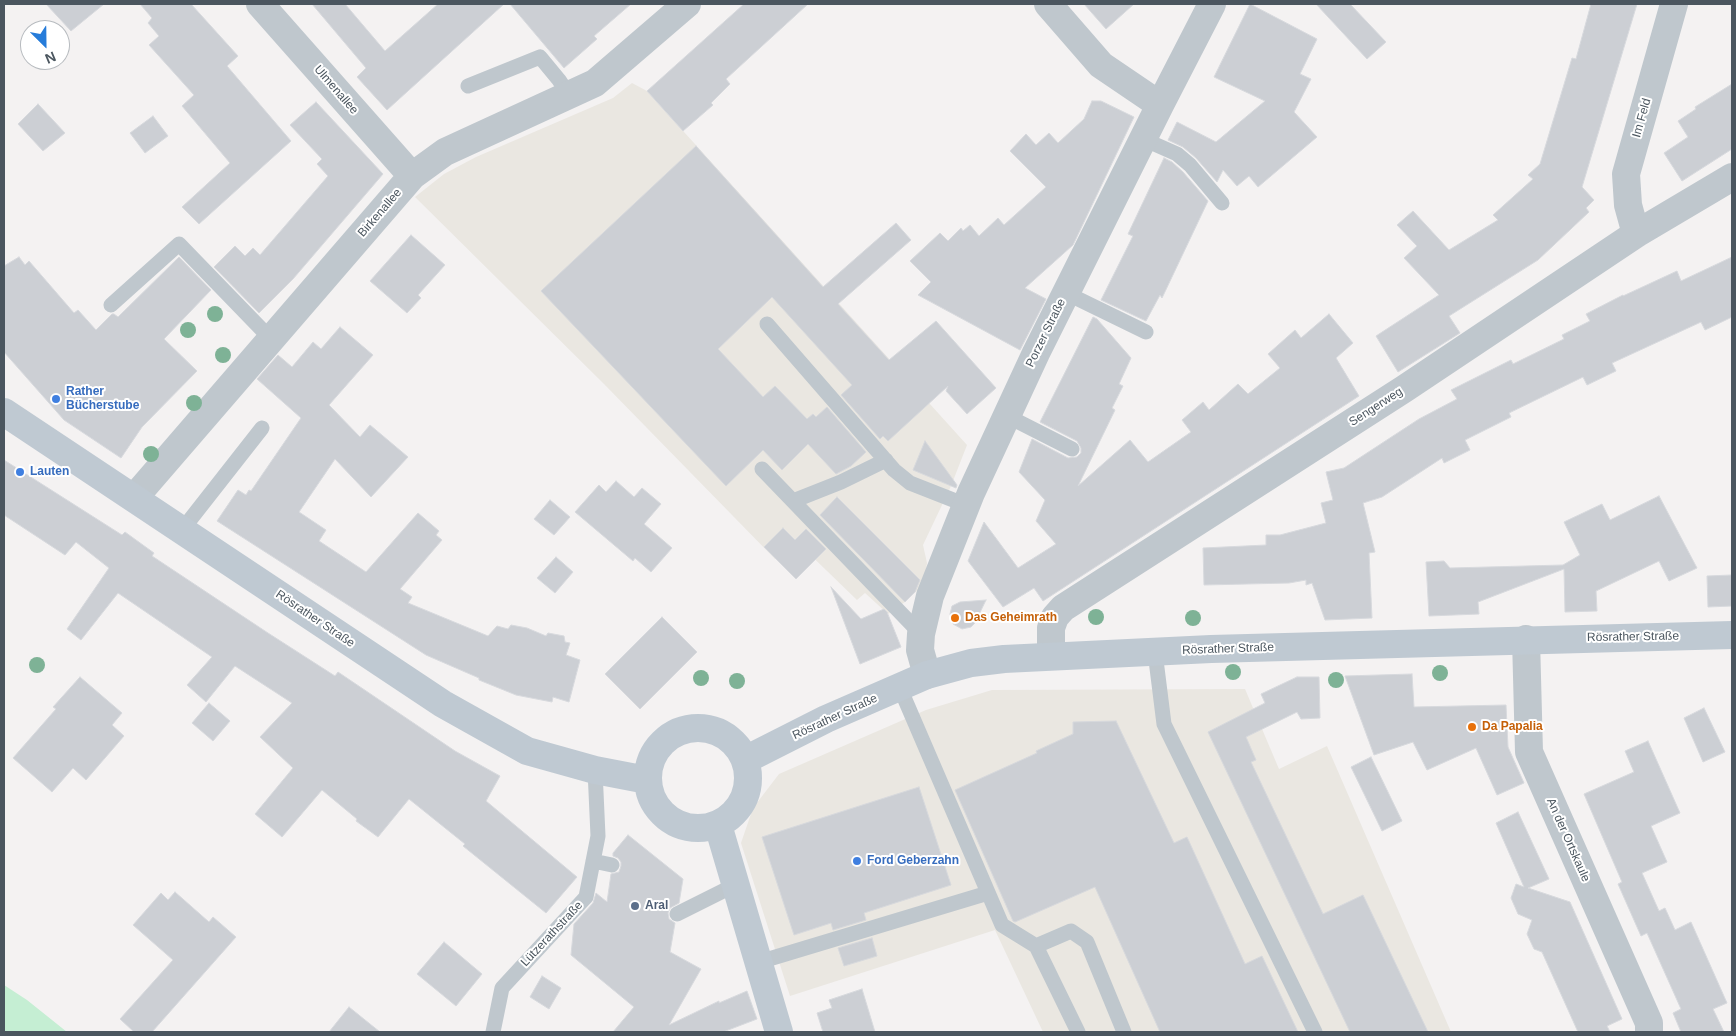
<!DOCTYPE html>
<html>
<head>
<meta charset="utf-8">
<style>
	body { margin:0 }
	#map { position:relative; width:1736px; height:1036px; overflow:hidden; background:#f4f2f2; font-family:Helvetica,sans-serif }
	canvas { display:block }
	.frame { position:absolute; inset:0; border:5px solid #4b565f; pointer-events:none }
	.north { position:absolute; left:20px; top:20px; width:50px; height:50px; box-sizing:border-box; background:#fff; border:1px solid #b7bbbf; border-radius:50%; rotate:157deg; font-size:14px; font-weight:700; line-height:20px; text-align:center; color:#4b565f }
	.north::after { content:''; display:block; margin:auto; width:18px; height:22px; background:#267cda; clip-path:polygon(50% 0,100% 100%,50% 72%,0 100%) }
</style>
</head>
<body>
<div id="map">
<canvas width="1736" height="1036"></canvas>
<div class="frame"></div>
<div class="north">N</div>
</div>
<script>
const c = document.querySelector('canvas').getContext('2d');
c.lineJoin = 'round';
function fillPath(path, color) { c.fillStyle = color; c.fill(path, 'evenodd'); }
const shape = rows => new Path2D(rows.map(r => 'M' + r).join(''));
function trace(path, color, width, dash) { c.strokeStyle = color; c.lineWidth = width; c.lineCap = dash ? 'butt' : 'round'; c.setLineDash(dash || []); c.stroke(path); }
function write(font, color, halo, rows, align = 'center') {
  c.font = font + ' Helvetica,sans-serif'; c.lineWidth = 4; c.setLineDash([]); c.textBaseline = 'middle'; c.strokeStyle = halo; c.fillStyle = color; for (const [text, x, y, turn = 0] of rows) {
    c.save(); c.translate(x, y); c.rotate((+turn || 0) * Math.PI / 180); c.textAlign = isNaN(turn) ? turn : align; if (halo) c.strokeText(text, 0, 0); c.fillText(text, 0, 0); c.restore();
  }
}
fillPath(shape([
	[632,83,647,91,967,445,951,486,923,545,927,563,924,584,905,602,888,614,865,593,857,600,795,540,775,559,604,384,415,197,444,174,476,157,613,98],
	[1245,689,1279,769,1327,746,1451,1032,1043,1032,995,930,790,996,741,843,753,808,779,774,926,710,992,690]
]), '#eae7e1');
fillPath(shape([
	[4,985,27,1000,67,1032,4,1032]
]), '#c5eed3');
const building = shape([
	[46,4,104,4,71,31,46,4],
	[140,4,191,4,238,56,227,66,291,141,199,224,182,207,230,163,182,106,194,95,149,45,159,36,148,23,152,18,140,4],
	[312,4,345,4,385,51,438,4,504,4,387,110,357,77,366,68,312,4],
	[510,4,631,4,594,36,597,39,564,68,510,4],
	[744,4,808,4,726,79,730,84,711,103,713,105,683,131,647,91,744,4],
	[1084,4,1134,4,1106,29,1084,4],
	[1250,4,1317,39,1300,74,1311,79,1294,112,1317,137,1258,187,1249,176,1237,186,1223,170,1217,182,1196,158,1183,147,1168,140,1177,122,1216,142,1265,101,1214,77,1250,4],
	[1316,4,1350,4,1386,42,1367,59,1316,4],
	[1591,4,1637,4,1582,187,1594,200,1586,208,1589,212,1538,260,1449,316,1460,333,1398,372,1376,336,1439,295,1404,258,1417,246,1397,225,1413,211,1449,250,1498,220,1493,215,1533,179,1528,175,1540,164,1572,58,1576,59,1591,4],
	[1732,84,1732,149,1682,181,1664,153,1688,137,1678,121,1696,109,1695,107,1732,84],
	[1092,101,1101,101,1134,117,1073,245,1025,288,1046,299,1020,350,918,295,931,282,910,261,940,233,948,241,961,228,963,231,970,225,979,236,998,218,1004,225,1046,187,1010,151,1026,134,1036,145,1049,133,1058,143,1084,119,1092,101],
	[316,102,383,174,293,279,259,313,214,267,235,246,245,256,253,248,260,255,328,176,317,164,322,159,290,125,316,102],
	[38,104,65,133,43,151,18,124,38,104],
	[153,116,168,136,145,153,130,133,153,116],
	[696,146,823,287,896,223,911,240,838,304,889,360,936,321,996,388,967,414,946,391,948,386,888,441,883,436,880,439,841,395,852,385,772,297,718,349,763,397,775,386,807,419,813,414,816,417,827,407,866,452,851,466,836,474,808,444,782,470,763,450,726,486,541,291,696,146],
	[1164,158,1172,162,1183,172,1208,201,1162,298,1160,295,1146,321,1101,300,1133,236,1128,234,1164,158],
	[411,235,445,265,418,295,421,298,407,313,370,281,411,235],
	[19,257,25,265,29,261,74,313,78,310,96,330,112,314,114,314,118,317,179,257,211,290,164,339,197,371,142,427,121,458,64,420,4,352,4,266,19,257],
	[1732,257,1732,317,1705,330,1701,322,1612,363,1616,371,1587,385,1583,377,1509,413,1511,417,1465,440,1470,450,1444,463,1442,458,1382,497,1363,503,1375,552,1369,553,1372,618,1325,620,1312,583,1306,585,1306,580,1289,583,1204,585,1203,548,1266,545,1266,535,1280,535,1326,523,1321,503,1333,500,1326,472,1344,468,1419,419,1457,399,1451,390,1511,360,1513,364,1564,339,1562,335,1590,321,1586,314,1623,295,1623,296,1677,271,1681,281,1732,257],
	[1329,314,1353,343,1336,358,1359,396,1043,601,1034,588,1003,607,968,561,984,522,1018,568,1056,544,1036,521,1045,500,1019,472,1032,439,1068,458,1077,457,1081,453,1081,448,1077,441,1040,422,1093,317,1097,319,1131,358,1119,384,1123,386,1112,408,1115,410,1078,486,1130,440,1148,462,1191,432,1182,420,1203,402,1209,410,1238,384,1248,394,1280,368,1268,354,1295,330,1301,338,1329,314],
	[340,327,373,355,329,405,360,437,370,425,408,457,371,497,335,459,299,512,326,530,319,541,366,572,418,513,439,531,436,535,442,540,400,589,412,597,408,603,488,636,497,626,508,629,511,625,527,628,546,636,548,633,564,636,565,642,570,643,566,655,580,660,569,702,553,697,552,702,516,695,479,680,479,678,426,655,217,521,238,490,246,495,249,490,251,491,301,418,257,379,278,355,292,367,313,342,321,349,340,327],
	[925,441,957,485,956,488,913,470,925,441],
	[4,460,122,535,125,532,154,553,152,556,268,633,335,676,338,672,455,751,500,776,486,801,577,877,546,913,463,846,465,844,409,799,378,837,356,821,357,819,322,790,282,837,255,814,293,768,260,737,292,703,235,666,206,702,187,685,212,657,118,593,81,640,67,629,109,568,76,542,65,555,4,515,4,460],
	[616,481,634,497,642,488,661,504,644,524,672,548,651,572,635,558,633,561,575,512,599,485,606,492,616,481],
	[1659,496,1697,568,1669,581,1659,561,1596,591,1597,611,1565,612,1564,569,1478,602,1479,614,1429,616,1426,562,1444,561,1450,568,1563,565,1580,555,1564,522,1602,504,1610,520,1659,496],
	[837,497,920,580,915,592,905,602,820,515,837,497],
	[550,500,570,517,554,535,534,519,550,500],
	[783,528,795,540,806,529,826,549,796,579,764,547,783,528],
	[556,557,573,572,555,593,537,578,556,557],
	[1732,575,1732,606,1708,607,1707,576,1732,575],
	[831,587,861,619,884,609,887,612,901,647,860,664,831,587],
	[986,600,975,623,971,627,962,629,953,624,950,614,952,606,960,602,986,600],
	[662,617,697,652,640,709,605,674,662,617],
	[1412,674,1414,707,1506,705,1508,747,1524,783,1497,795,1476,748,1427,770,1413,742,1374,755,1345,676,1412,674],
	[80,677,122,713,112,725,124,736,86,780,73,768,52,792,13,758,56,709,53,707,80,677],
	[1297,677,1319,677,1320,718,1301,719,1297,712,1246,737,1256,760,1251,762,1323,914,1363,895,1428,1032,1350,1032,1208,732,1265,703,1261,694,1297,677],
	[209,703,230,721,213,741,192,723,209,703],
	[1704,708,1725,752,1703,762,1684,718,1704,708],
	[1116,721,1174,843,1187,837,1245,964,1262,956,1298,1032,1160,1032,1095,887,1015,922,1013,921,955,790,1037,753,1036,751,1073,734,1073,722,1116,721],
	[1648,741,1680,813,1651,826,1667,862,1642,873,1659,911,1665,908,1675,930,1691,922,1727,1003,1713,1009,1724,1032,1681,1032,1673,1013,1681,1009,1647,933,1641,936,1618,884,1622,882,1584,794,1634,772,1625,751,1648,741],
	[1371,757,1402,821,1382,831,1351,767,1371,757],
	[919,787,951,885,864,913,866,920,833,930,831,923,794,935,762,837,919,787],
	[1518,812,1549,879,1528,888,1570,902,1622,1019,1607,1026,1610,1032,1578,1032,1542,952,1534,949,1527,934,1532,920,1518,914,1511,898,1516,884,1524,887,1496,823,1518,812],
	[628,835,683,879,679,903,670,908,668,913,669,919,675,923,670,952,701,969,669,1025,719,1001,719,1003,747,991,757,1019,723,1032,613,1032,634,1007,571,955,574,924,593,903,596,893,607,902,611,874,619,872,621,866,621,862,618,858,613,856,613,853,628,835],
	[175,892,209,922,213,917,236,937,152,1032,134,1032,120,1019,173,960,133,925,161,893,168,900,175,892],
	[872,938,877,956,844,966,838,948,872,938],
	[444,942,482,974,456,1006,417,974,444,942],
	[542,976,561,988,549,1009,530,997,542,976],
	[862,989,875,1032,823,1032,817,1013,832,1008,829,1000,862,989],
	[349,1007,380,1032,329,1032,349,1007]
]);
fillPath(building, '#cccfd4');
trace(building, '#d7d9dd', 1);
trace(shape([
	[468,86,540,57,559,80,569,95],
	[1143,139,1177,154,1190,165,1222,203],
	[1066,293,1146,332],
	[111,305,179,244,271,339],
	[767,324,894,470,910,483,966,505],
	[1007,416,1072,449],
	[762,469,921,634],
	[793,501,841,482,886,460],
	[182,530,262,428],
	[1155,652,1164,724,1315,1032],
	[900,688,1002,925,1036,946,1078,1032],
	[593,861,612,865],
	[677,914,735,885],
	[1036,946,1071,931,1087,942,1124,1032],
	[759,962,988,893],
	[493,1032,502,988,586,897,598,836,595,770]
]), '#bfc7cd', 15);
trace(shape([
	[260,4,412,176],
	[1048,4,1101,65,1160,105],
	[1636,234,1628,205,1626,174,1674,4],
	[134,498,412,176,445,152,595,83,687,4],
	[1526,639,1529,752,1649,1023,1649,1032],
	[1051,656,1051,628,1055,617,1063,608,1404,389,1636,234,1732,177],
	[927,675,920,650,921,634,930,596,971,493,1036,353,1160,105,1212,4]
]), '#bfc7cd', 28);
trace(shape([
	[4,412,443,704,527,751,595,770,647,780],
	'648 778a50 50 0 1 1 100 0a50 50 0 1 1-100 0Z',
	[745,760,826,719,927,675,971,663,1004,659,1211,649,1732,635],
	[718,825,779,1032]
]), '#bfc9d2', 28);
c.fillStyle = '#7eb296';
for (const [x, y] of [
	[215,314],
	[188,330],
	[223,355],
	[194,403],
	[151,454],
	[1096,617],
	[1193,618],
	[37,665],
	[1233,672],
	[1440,673],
	[701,678],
	[1336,680],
	[737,681]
]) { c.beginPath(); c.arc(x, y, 8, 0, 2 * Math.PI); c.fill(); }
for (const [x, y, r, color] of [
	[56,399,5,"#3f7fe0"],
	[20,472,5,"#3f7fe0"],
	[955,618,5,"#e8710a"],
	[1472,727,5,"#e8710a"],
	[857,861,5,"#3f7fe0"],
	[635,906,5,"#5c6f8a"]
]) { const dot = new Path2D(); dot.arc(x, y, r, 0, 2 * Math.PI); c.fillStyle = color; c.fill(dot); trace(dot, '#fff', 2); }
write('12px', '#4b565f', '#fff', [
	["Ulmenallee",336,90,49],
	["Im Feld",1642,118,-74],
	["Birkenallee",380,213,-49],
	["Porzer Straße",1046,333,-64],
	["Sengerweg",1376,407,-33],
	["Rösrather Straße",315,619,34],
	["Rösrather Straße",1633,637,-1],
	["Rösrather Straße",1228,649,-2],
	["Rösrather Straße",835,717,-25],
	["An der Ortskaule",1568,840,66],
	["Lützerathstraße",552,934,-47]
]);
write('bold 12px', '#366cbe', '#fff', [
	["Rather",66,392],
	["Bücherstube",66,406],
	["Lauten",30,472],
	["Ford Geberzahn",867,861]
], 'left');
write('bold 12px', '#c56008', '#fff', [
	["Das Geheimrath",965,618],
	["Da Papalia",1482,727]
], 'left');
write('bold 12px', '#4e5e75', '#fff', [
	["Aral",645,906]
], 'left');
</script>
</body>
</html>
